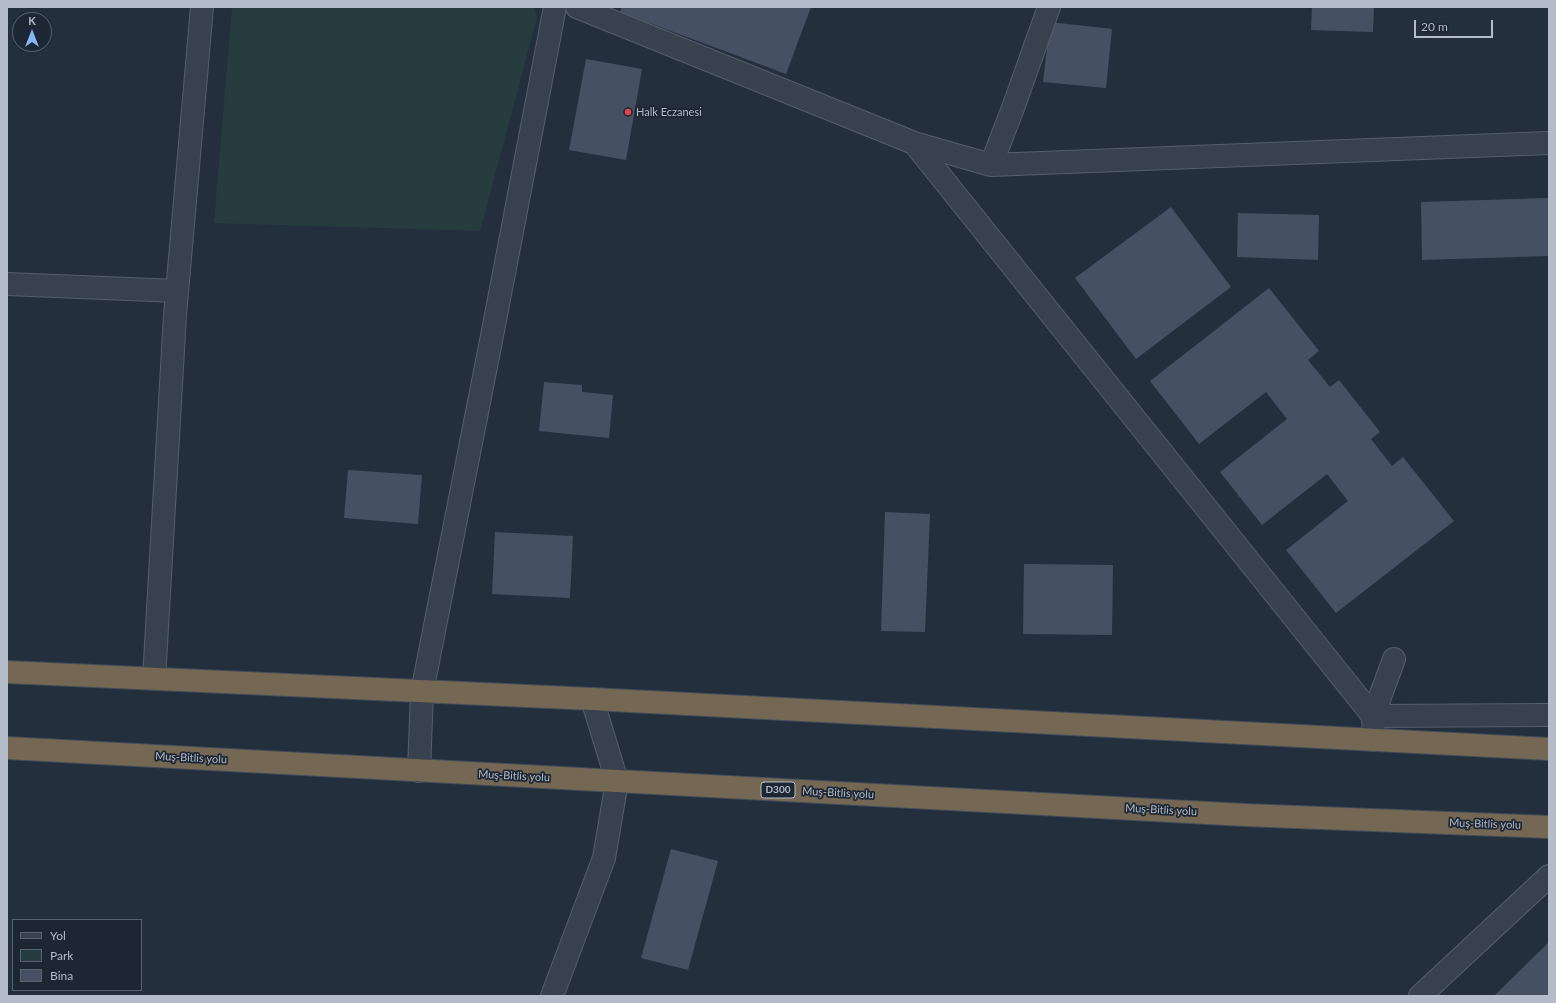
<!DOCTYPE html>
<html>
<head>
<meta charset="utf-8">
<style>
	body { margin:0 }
	#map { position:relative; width:1556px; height:1003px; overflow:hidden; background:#242f3e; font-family:Lato,sans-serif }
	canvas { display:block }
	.frame { position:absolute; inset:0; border:8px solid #b4bcc9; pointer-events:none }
	.legend { position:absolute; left:12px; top:919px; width:130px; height:72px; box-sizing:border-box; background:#1d2633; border:1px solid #59626f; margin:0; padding:5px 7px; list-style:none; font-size:12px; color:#b4bcc9 }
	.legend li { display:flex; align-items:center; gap:8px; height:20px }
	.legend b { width:20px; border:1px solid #59626f }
	.north { position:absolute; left:12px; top:12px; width:40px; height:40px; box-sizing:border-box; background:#1d2633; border:1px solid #59626f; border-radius:50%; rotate:0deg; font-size:11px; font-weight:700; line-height:16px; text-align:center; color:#b4bcc9 }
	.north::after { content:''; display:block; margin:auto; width:14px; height:18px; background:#8ab4f8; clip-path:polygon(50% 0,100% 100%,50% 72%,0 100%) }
	.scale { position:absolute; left:1414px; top:20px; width:79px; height:18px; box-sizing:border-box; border:2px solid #b4bcc9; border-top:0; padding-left:5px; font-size:12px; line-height:14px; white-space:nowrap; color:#b4bcc9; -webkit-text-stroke:3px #1d2633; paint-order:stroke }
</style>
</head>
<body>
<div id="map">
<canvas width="1556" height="1003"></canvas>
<div class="frame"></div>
<ul class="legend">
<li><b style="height:5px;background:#38414e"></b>Yol</li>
<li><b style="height:11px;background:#263c3f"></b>Park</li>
<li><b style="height:11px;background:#455162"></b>Bina</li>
</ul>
<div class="north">K</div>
<div class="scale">20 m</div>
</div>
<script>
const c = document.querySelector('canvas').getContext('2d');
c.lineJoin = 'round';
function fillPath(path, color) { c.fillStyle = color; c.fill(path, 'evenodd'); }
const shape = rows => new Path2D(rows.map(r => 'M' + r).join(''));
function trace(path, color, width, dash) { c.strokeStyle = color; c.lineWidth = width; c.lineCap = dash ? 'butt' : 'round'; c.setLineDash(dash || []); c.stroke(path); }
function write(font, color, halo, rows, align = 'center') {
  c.font = font + ' Lato,sans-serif'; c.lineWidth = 3.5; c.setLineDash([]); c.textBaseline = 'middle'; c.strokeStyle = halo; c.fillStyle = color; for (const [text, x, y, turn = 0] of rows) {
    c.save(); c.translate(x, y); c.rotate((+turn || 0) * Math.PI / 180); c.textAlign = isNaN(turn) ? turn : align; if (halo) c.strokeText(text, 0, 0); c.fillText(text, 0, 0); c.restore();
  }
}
fillPath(shape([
	[232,7,534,7,537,18,480,231,214,223]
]), '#263c3f');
fillPath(shape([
	[622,7,811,7,786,74,620,12],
	[1312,7,1374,7,1373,32,1311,30],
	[1050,22,1112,29,1106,88,1043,82],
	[586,59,642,69,626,160,569,150],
	[1549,198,1549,256,1422,260,1421,202],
	[1171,207,1231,287,1136,359,1075,278],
	[1238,213,1319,215,1318,260,1237,257],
	[1269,288,1319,351,1308,360,1330,387,1339,380,1380,432,1371,439,1392,466,1403,457,1454,521,1336,613,1286,550,1348,501,1327,474,1262,525,1220,472,1287,419,1266,392,1199,444,1150,381],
	[544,382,582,385,582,392,613,395,609,438,539,431],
	[348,470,422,475,418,524,344,518],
	[885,512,930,514,925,632,881,631],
	[495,532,573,536,570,598,492,594],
	[1024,564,1113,565,1112,635,1023,634],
	[671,849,718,861,688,970,641,958],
	[1549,942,1549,996,1494,996]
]), '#455162');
const minor = shape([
	[577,7,914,143,991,165,1013,108,1049,7],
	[914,143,1373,716,1374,740],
	[991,165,1549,143],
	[7,284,177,291],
	[1394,659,1373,716,1549,715],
	[154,679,175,315,202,7],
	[419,771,422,692,491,341,555,7],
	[552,996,604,858,617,781,592,699],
	[1420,996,1549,876]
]);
const highway = shape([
	[7,672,592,699,1549,749],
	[7,748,1245,815,1549,827]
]);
trace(minor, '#565f6c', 24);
trace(highway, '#434c59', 24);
trace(minor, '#38414e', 22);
trace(highway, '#746855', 22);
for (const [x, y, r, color] of [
	[628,112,4,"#e0444e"]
]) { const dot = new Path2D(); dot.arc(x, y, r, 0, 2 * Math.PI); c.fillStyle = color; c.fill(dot); trace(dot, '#1d2633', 1.5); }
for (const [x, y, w] of [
	[778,790,34]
]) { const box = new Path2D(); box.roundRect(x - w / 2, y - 8, w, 16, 3); c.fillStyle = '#1d2633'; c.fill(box); trace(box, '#b4bcc9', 1); }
write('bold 10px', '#b4bcc9', null, [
	["D300",778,790]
]);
write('11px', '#b4bcc9', '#1d2633', [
	["Halk Eczanesi",636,112]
], 'left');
write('11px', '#b4bcc9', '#1d2633', [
	["Muş-Bitlis yolu",191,758,3],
	["Muş-Bitlis yolu",514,776,3],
	["Muş-Bitlis yolu",838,793,3],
	["Muş-Bitlis yolu",1161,810,3],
	["Muş-Bitlis yolu",1485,824,2]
]);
</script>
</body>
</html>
